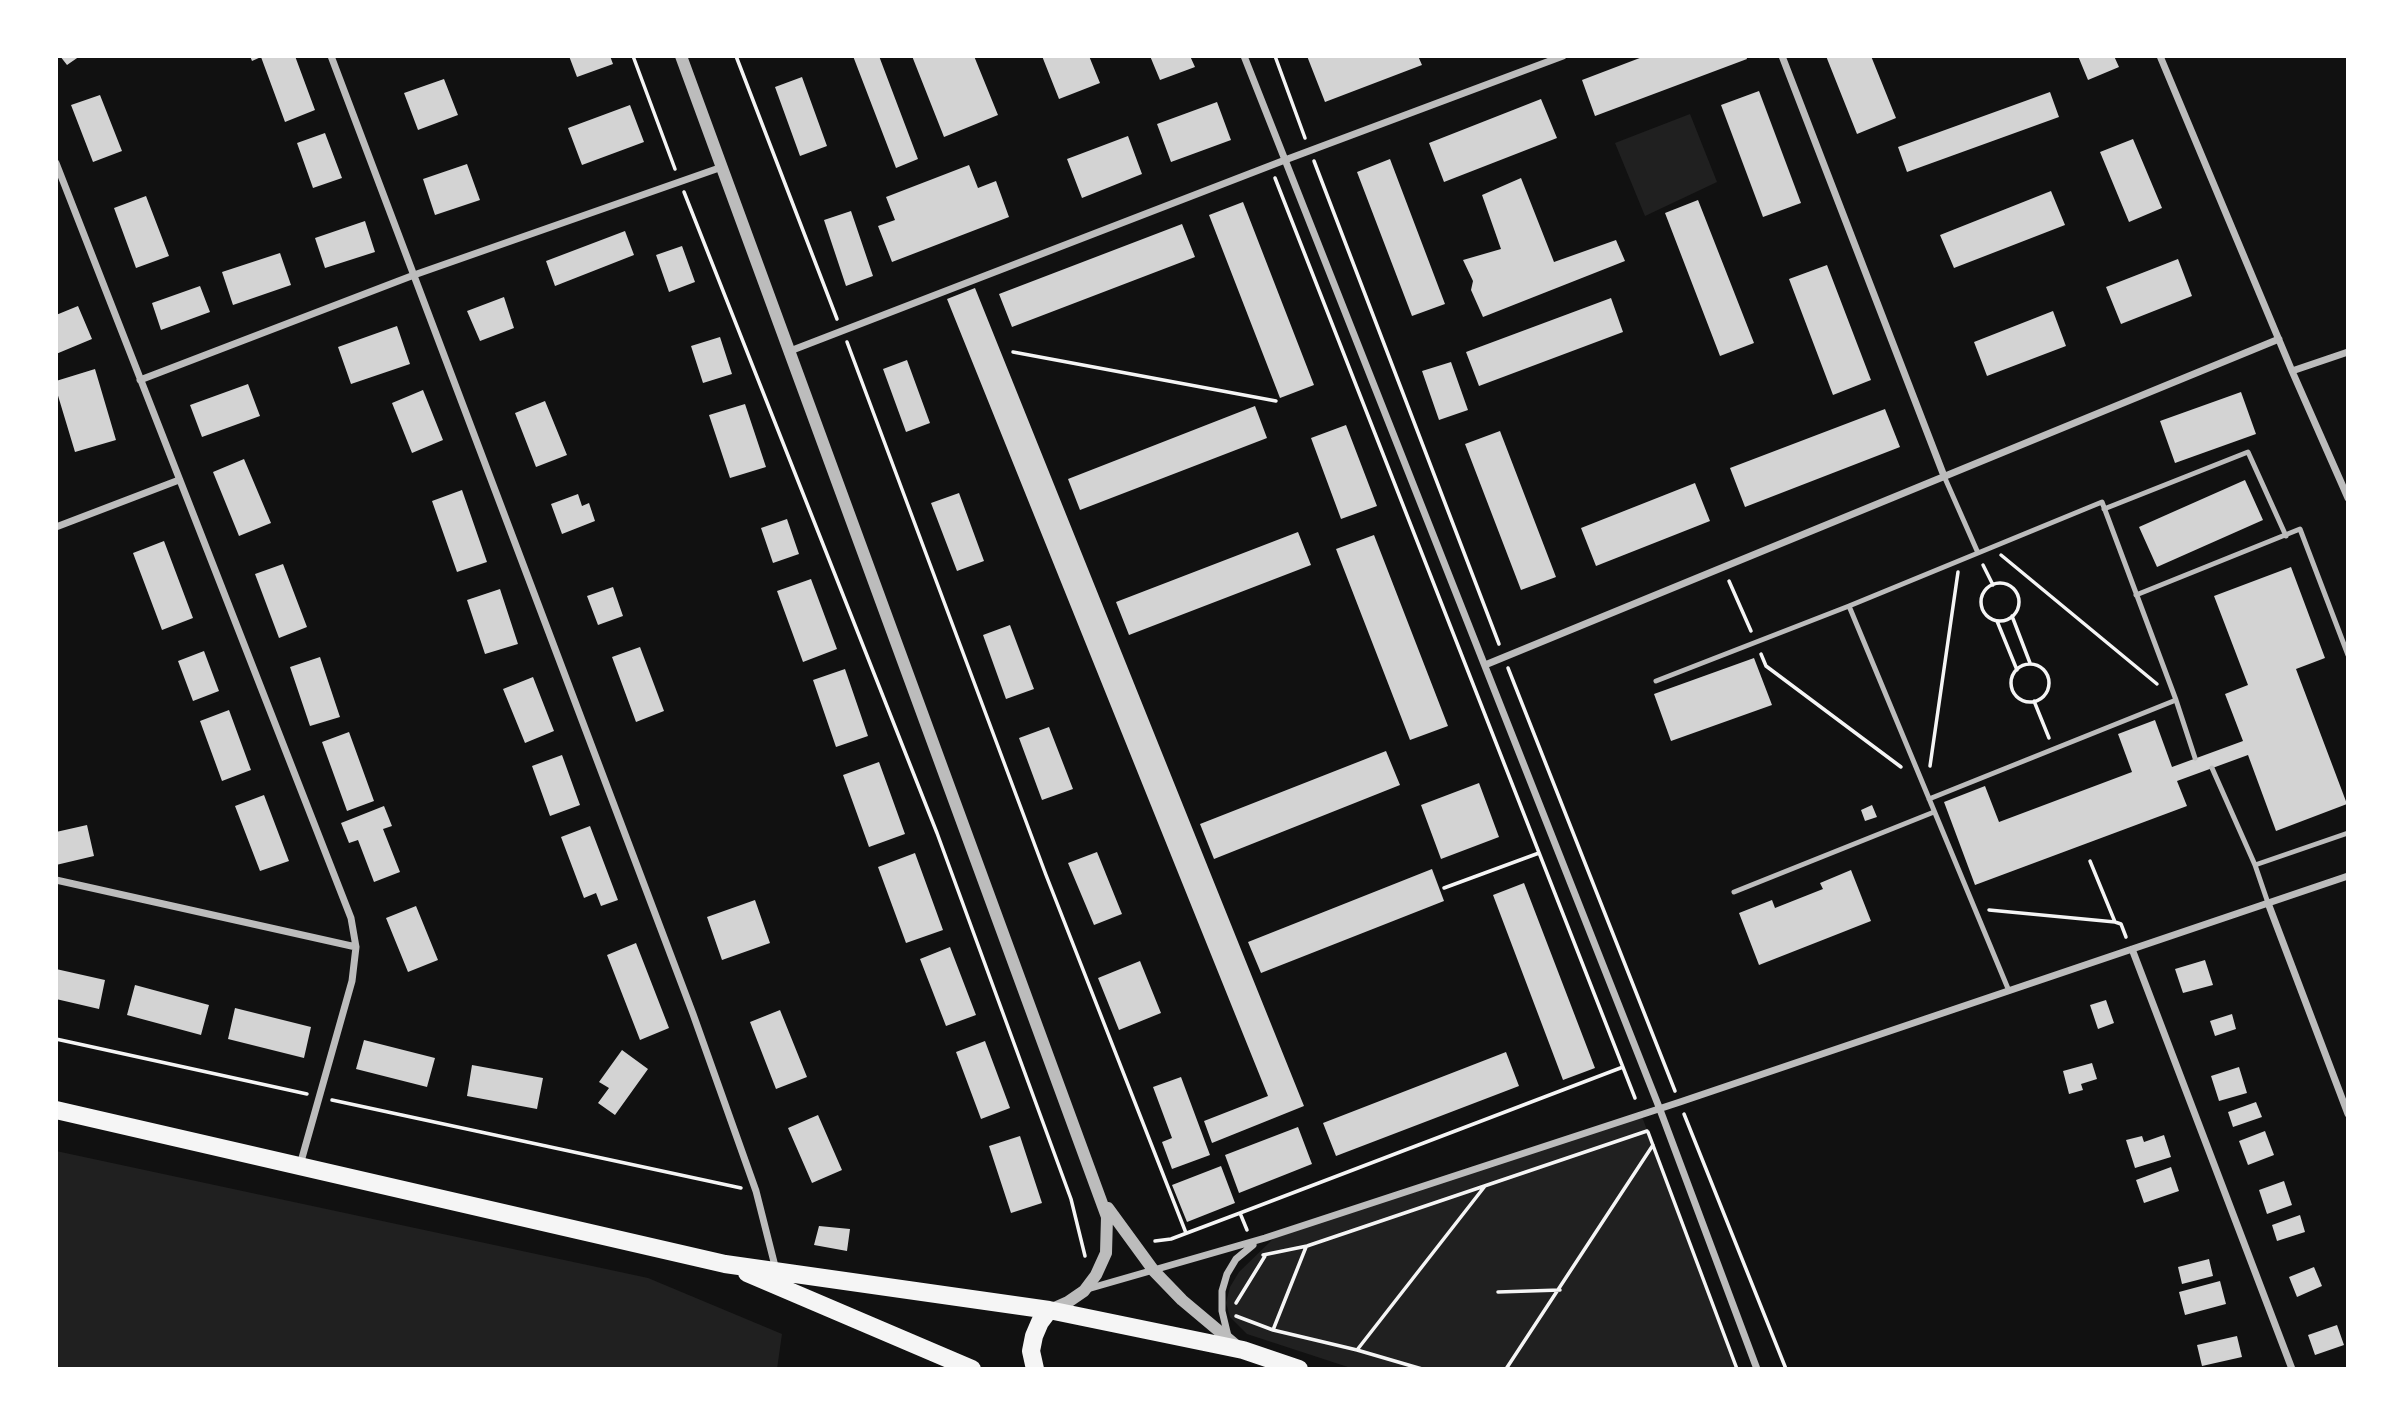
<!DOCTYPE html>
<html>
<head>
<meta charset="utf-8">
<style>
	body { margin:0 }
	#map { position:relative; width:2404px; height:1425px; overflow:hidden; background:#111; font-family:"Noto Sans",sans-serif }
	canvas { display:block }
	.frame { position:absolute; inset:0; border:58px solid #fff; pointer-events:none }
</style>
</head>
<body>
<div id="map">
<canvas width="2404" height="1425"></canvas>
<div class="frame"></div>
</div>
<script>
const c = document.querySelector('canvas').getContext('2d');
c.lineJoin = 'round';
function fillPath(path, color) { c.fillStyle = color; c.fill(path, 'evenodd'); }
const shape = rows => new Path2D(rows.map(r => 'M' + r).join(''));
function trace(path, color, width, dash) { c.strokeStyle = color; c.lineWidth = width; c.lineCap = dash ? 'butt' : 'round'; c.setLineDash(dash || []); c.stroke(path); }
fillPath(shape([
	[1690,114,1717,182,1645,216,1615,143],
	[1641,1114,1737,1369,1354,1369,1247,1334,1230,1317,1226,1303,1230,1287,1239,1272,1275,1237],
	[56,1151,648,1278,782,1334,777,1369,56,1369]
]), '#202020');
fillPath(shape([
	[60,56,80,56,67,65],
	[250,56,295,56,315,110,285,122,261,57,252,61],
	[569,56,610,56,613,64,577,77],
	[853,56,879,56,918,159,896,168],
	[912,56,974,56,998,115,944,137],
	[1042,56,1089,56,1100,83,1059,99],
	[1150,56,1190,56,1195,67,1160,80],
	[1307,56,1418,56,1422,65,1325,102],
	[1645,56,1746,56,1747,59,1595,116,1582,80],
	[1826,56,1871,56,1896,118,1857,134],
	[2078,56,2114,56,2119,67,2088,80],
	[802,77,827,146,800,156,775,87],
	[444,79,458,115,418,130,404,93],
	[1759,91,1801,203,1763,217,1721,105],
	[2050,92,2059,117,1907,172,1898,147],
	[100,95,122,151,93,162,71,105],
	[1541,99,1557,138,1444,182,1429,143],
	[1217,102,1231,140,1171,162,1157,124],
	[630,105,644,142,582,165,568,128],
	[325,133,342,178,313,188,297,143],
	[1128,136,1142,174,1082,198,1067,159],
	[2133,139,2162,208,2129,222,2100,152],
	[1390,159,1445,304,1412,316,1357,172],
	[467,164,480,200,435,215,423,179],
	[969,165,978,188,996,181,1009,217,892,262,878,226,895,220,886,197],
	[1521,178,1554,262,1616,240,1625,261,1483,317,1471,290,1473,281,1463,260,1501,249,1482,195],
	[2051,191,2065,225,1954,268,1940,235],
	[146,196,169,256,136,268,114,208],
	[1698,200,1754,343,1720,356,1665,213],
	[1243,202,1314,385,1280,398,1209,215],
	[851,211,873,276,846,286,824,220],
	[365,221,375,252,325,268,315,238],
	[1182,224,1195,257,1012,327,999,294],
	[625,231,634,255,555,286,546,261],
	[682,246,695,282,669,292,656,255],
	[280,253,291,285,233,305,222,272],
	[2178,259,2192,296,2121,324,2106,287],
	[1827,265,1871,380,1833,395,1789,279],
	[200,286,210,312,161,330,152,303],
	[975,288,1304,1106,1212,1143,1204,1121,1268,1096,947,299],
	[504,297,514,328,480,341,467,311],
	[1611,298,1623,332,1479,386,1466,352],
	[78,306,92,339,56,354,56,315],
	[2053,311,2066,346,1987,376,1974,342],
	[397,326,410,364,351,384,338,347],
	[720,337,732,374,703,383,691,346],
	[907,360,930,423,906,432,883,369],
	[1451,362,1468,410,1439,420,1422,371],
	[95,369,116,440,75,452,56,389,56,381],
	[248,384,260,416,202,437,190,405],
	[423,390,443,440,412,453,392,403],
	[2241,392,2256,434,2175,463,2160,421],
	[545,401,567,455,536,467,515,413],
	[745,404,766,467,730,478,709,415],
	[1255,406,1267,438,1080,510,1068,479],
	[1885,409,1900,447,1745,507,1730,468],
	[1346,425,1377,506,1341,519,1311,438],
	[1500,431,1556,577,1521,590,1465,444],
	[244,459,271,523,239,536,213,472],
	[2245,480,2263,520,2157,567,2139,527],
	[1695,483,1710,521,1596,566,1581,528],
	[462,490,487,562,457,572,432,501],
	[959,493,984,561,957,571,931,503],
	[578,494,582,506,589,503,595,521,562,534,551,504],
	[787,519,799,554,773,563,761,528],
	[1298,532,1311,565,1129,635,1116,602],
	[1374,535,1448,726,1410,740,1336,549],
	[164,541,193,618,162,630,133,553],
	[283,564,307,627,279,638,255,574],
	[2291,567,2325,658,2296,669,2347,804,2276,831,2248,755,2177,781,2187,806,1975,885,1944,802,1985,786,1999,822,2132,772,2118,734,2155,720,2172,767,2243,741,2225,694,2248,685,2214,596],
	[811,579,837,649,803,662,777,591],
	[613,587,623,616,598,625,587,596],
	[500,589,518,644,485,654,467,600],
	[1010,625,1034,689,1006,699,983,635],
	[640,647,664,711,636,722,612,657],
	[204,651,219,691,193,701,178,661],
	[320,657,340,717,310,726,290,667],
	[1754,658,1772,705,1671,741,1654,694],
	[845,669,868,736,836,747,813,680],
	[533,677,554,731,525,743,503,689],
	[229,710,251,770,222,781,200,721],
	[1049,727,1073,789,1042,800,1019,738],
	[349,732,374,801,347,811,322,742],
	[1386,751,1400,785,1214,859,1200,824],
	[562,755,580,805,550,816,532,766],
	[879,762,905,834,869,847,843,775],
	[1479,783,1499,837,1441,859,1421,805],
	[264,795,289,861,260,871,235,806],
	[1872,805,1877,817,1865,821,1861,810],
	[384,806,392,826,383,829,400,872,374,882,358,840,349,843,341,823],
	[87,825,94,856,56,865,56,832],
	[590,826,618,900,601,906,596,893,584,898,561,837],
	[1097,852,1122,914,1094,925,1068,863],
	[915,853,943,930,906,943,878,867],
	[1432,869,1444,901,1261,973,1248,942],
	[1851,870,1871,921,1759,965,1739,913,1772,900,1775,908,1823,889,1820,883],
	[1524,883,1595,1068,1563,1080,1493,895],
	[755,900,770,943,722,960,707,917],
	[416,906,438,960,408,972,386,918],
	[636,943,669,1028,640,1040,607,955],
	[950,947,976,1015,946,1026,920,959],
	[2205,960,2213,985,2183,993,2175,969],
	[1140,961,1161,1013,1119,1030,1098,978],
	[56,969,105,980,99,1009,56,999],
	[135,985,209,1005,201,1035,127,1015],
	[2106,1000,2114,1023,2098,1029,2090,1005],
	[235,1008,311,1027,304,1058,228,1039],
	[780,1010,807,1077,776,1089,750,1022],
	[2232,1014,2236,1029,2215,1036,2210,1021],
	[364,1040,435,1058,427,1087,356,1069],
	[985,1041,1010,1108,981,1119,956,1052],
	[622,1050,648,1069,615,1115,598,1103,609,1088,599,1082],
	[1506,1052,1519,1086,1336,1156,1323,1123],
	[2092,1063,2097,1079,2081,1084,2083,1090,2069,1094,2063,1071],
	[472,1065,543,1078,537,1109,467,1096],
	[2239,1067,2247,1093,2219,1101,2211,1076],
	[1181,1077,1210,1155,1172,1169,1162,1142,1172,1138,1153,1087],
	[2256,1102,2262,1117,2233,1127,2228,1112],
	[818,1115,842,1170,812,1183,788,1128],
	[1298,1127,1312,1164,1239,1193,1225,1155],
	[2265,1131,2274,1155,2248,1165,2239,1141],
	[2164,1135,2171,1157,2135,1168,2126,1140,2142,1136,2144,1142],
	[1020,1136,1042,1203,1011,1213,989,1146],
	[1221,1166,1235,1203,1187,1222,1172,1185],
	[2171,1167,2179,1191,2144,1203,2136,1180],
	[2284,1181,2292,1205,2267,1214,2259,1190],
	[2300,1215,2305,1232,2277,1241,2272,1225],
	[819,1226,850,1229,847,1251,814,1245],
	[2209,1259,2213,1276,2182,1284,2178,1267],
	[2314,1267,2322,1286,2297,1297,2289,1277],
	[2220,1281,2226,1304,2185,1315,2179,1292],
	[2337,1325,2344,1345,2315,1355,2308,1335],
	[2237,1336,2242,1357,2202,1366,2197,1345]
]), '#d3d3d3');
trace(shape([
	[633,56,675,169],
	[736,56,837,319],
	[1275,56,1305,138],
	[1314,161,1499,644],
	[1275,178,1635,1098],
	[684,192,937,833,1071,1199,1085,1256],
	[847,342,1046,875,1186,1233],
	[1013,352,1276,401],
	[2001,555,2157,684],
	[1983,565,1993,585],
	[1729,581,1751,631],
	'1981 602a19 19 0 1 1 38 0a19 19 0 1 1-38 0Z',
	[2012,616,2030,663],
	[1997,621,2017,670],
	[1761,654,1766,666,1901,767],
	'2011 683a19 19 0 1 1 38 0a19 19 0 1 1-38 0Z',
	[1508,668,1675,1091],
	[2034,701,2049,738],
	[1930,766,1958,572],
	[2090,861,2115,922],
	[1444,888,1539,853],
	[1989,910,2115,922,2121,924,2126,937],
	[56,1039,307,1094],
	[332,1100,741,1188],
	[1684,1114,1786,1369],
	[1648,1132,1737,1369],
	[1240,1213,1247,1230],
	[1155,1241,1171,1239,1240,1213,1623,1067],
	[1263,1255,1307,1246,1647,1131],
	[1498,1292,1560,1290],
	[1236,1303,1265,1256],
	[1236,1316,1273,1330,1357,1350,1422,1369],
	[1273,1330,1306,1247],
	[1357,1350,1485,1186],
	[1506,1369,1653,1145]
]), '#f5f5f5', 3.5);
trace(shape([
	[1944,476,1978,553,1849,606,2009,991],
	[2104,509,2248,452,2286,536],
	[2136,595,2300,529,2348,655],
	[1656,681,1849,606],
	[2176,700,2195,758],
	[2212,768,2255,865,2268,903],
	[1929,799,2176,700,2102,502,1978,553],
	[2255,865,2348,833],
	[1734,892,1934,812]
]), '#bcbcbc', 5);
trace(shape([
	[331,56,693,1014,756,1191,776,1270],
	[1244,56,1659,1107,1757,1369],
	[1782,56,1944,476],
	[2160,56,2292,371,2348,498],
	[56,163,351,918,356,947,352,981,300,1165],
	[790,351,1285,160,1563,56],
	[2292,371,2348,352],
	[140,380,414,275,722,167],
	[56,527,179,480],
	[1485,665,2279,339],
	[56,880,356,947],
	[2268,903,2348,1114],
	[2132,949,2292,1369],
	[1084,1290,1265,1238,1680,1102,2348,876],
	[1228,1336,1222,1311,1222,1291,1227,1274,1236,1259,1253,1245]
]), '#bcbcbc', 7);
trace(shape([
	[681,56,1107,1217,1106,1253,1096,1275,1084,1291,1068,1302,1050,1310],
	[1108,1208,1154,1271,1182,1300,1238,1347]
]), '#bcbcbc', 12);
trace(shape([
	[56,1110,725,1264,1049,1310,1243,1350,1299,1369],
	[747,1273,972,1369],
	[1035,1369,1031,1351,1034,1336,1040,1322,1049,1310]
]), '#f5f5f5', 18);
</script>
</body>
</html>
